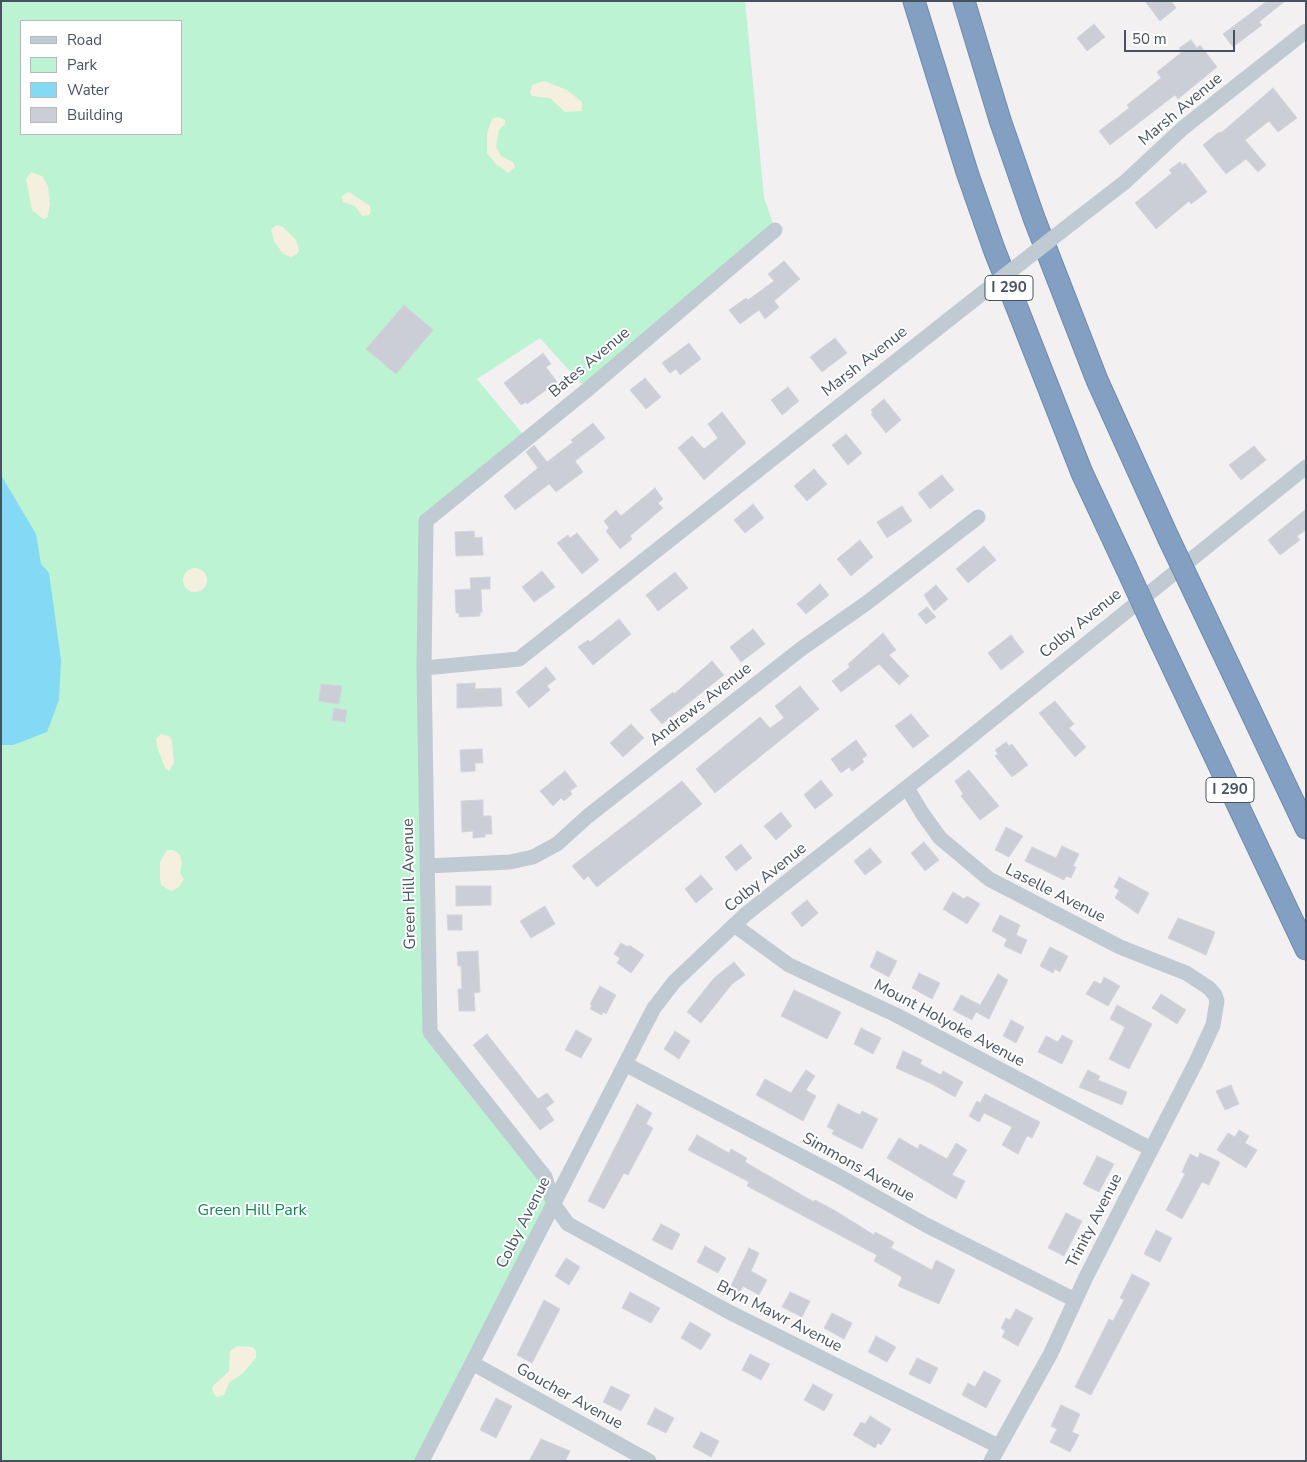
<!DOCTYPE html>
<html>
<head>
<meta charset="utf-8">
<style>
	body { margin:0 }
	#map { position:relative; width:1307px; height:1462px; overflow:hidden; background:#f2f0f0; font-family:"Nunito Sans",sans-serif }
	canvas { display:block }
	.frame { position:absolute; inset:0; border:2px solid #46525f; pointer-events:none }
	.legend { position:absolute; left:20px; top:20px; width:162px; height:115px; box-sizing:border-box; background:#fff; border:1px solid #b5babf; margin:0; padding:6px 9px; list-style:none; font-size:15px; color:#46525f }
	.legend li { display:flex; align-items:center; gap:10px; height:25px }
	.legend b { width:25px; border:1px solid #b5babf }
	.scale { position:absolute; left:1124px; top:30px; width:111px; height:22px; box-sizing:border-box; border:2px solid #46525f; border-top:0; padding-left:6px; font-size:15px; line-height:18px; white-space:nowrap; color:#46525f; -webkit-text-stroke:4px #fff; paint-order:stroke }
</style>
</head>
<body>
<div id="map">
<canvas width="1307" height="1462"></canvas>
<div class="frame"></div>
<ul class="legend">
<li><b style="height:6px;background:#bfcad3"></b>Road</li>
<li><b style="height:14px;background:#bbf3d3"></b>Park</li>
<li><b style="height:14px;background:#84d9f4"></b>Water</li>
<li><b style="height:14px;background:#cbced6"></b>Building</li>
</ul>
<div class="scale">50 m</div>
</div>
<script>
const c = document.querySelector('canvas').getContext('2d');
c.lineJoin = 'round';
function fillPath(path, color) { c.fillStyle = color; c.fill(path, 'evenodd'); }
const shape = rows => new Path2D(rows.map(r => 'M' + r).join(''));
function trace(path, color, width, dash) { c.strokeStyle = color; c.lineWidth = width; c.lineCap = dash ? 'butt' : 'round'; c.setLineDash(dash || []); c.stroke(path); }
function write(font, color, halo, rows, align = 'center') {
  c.font = font + ' "Nunito Sans",sans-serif'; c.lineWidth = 4; c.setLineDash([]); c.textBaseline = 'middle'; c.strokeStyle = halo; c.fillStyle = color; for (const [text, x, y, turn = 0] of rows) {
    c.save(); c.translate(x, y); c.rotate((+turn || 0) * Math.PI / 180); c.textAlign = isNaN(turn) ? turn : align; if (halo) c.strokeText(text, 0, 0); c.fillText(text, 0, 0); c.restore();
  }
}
fillPath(shape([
	[1,1,745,1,764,197,775,230,587,390,540,338,477,379,527,439,426,522,430,1032,545,1177,554,1205,422,1461,1,1461],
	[21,21,181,21,181,134,21,134]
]), '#bbf3d3');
fillPath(shape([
	[544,81,567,90,582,102,582,111,565,112,550,98,532,96,530,93,532,85],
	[498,117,505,120,505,124,499,130,496,147,501,156,513,162,515,167,508,173,496,164,487,153,487,133,492,119],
	[31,172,42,176,48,186,50,204,47,218,43,219,32,210,26,179],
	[349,192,370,206,371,212,369,215,362,216,355,206,343,202,342,196],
	[277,225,283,227,296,240,299,251,296,255,291,257,283,254,274,241,271,229],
	'183 580a12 12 0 1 1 24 0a12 12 0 1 1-24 0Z',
	[161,734,169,736,172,741,174,763,169,771,165,768,157,747,156,738],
	[167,850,174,850,180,855,182,863,180,873,184,879,179,887,171,891,161,885,160,878,160,862],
	[237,1346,253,1347,256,1351,256,1358,243,1373,229,1383,224,1395,216,1397,212,1390,213,1386,229,1371,230,1351]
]), '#f5efdf');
fillPath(shape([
	[1,475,36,534,41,564,49,573,61,660,59,700,47,732,13,745,1,745]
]), '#84d9f4');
const building = shape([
	[1145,1,1171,1,1176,8,1160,21,1145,1],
	[1267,1,1285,1,1259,22,1262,25,1233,47,1223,34,1267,1],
	[1094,24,1105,37,1087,51,1077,38,1094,24],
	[1191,40,1197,48,1200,45,1217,67,1178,99,1175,95,1110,145,1099,131,1129,108,1127,105,1161,78,1157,72,1182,52,1179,48,1191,40],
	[1273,88,1297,118,1278,132,1269,121,1245,140,1266,165,1258,172,1246,159,1226,174,1203,145,1219,132,1221,133,1273,88],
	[1180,162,1182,165,1185,163,1207,192,1191,204,1189,201,1156,229,1135,203,1172,173,1169,170,1180,162],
	[784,261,800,279,774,301,779,307,765,319,759,310,740,324,729,310,746,298,748,300,774,281,768,274,784,261],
	[404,305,433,330,396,374,366,349,404,305],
	[835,338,847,353,822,372,810,357,835,338],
	[689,343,701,359,680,375,676,369,670,373,662,363,689,343],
	[543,353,551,364,546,367,557,382,527,404,526,402,521,405,504,383,543,353],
	[645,378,661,397,646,409,630,390,645,378],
	[788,387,799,401,782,415,771,400,788,387],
	[884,399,901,420,886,433,871,414,873,413,871,410,884,399],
	[722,412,746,443,704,480,678,448,692,436,704,449,718,438,708,424,722,412],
	[593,423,605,438,575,461,583,472,556,492,549,484,515,510,504,496,538,468,526,452,534,445,547,462,573,442,571,440,593,423],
	[846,434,862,453,848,465,832,445,846,434],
	[1254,446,1266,460,1241,480,1229,465,1254,446],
	[814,469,827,484,807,501,794,486,814,469],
	[942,475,954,490,930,509,918,493,942,475],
	[655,488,663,499,658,503,663,508,630,536,632,539,620,549,606,531,609,528,604,521,616,510,621,516,655,488],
	[753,504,764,518,745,533,734,520,753,504],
	[902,506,912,521,887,538,877,522,902,506],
	[1306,509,1306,530,1297,536,1300,540,1280,555,1268,540,1306,509],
	[474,531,475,538,482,537,483,555,456,556,455,532,474,531],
	[577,533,599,560,582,574,557,543,568,535,570,538,577,533],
	[860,540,873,557,851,576,837,559,860,540],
	[984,546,996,560,968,583,956,569,984,546],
	[542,571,555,587,534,602,522,587,542,571],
	[675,572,688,588,658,611,646,595,675,572],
	[490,577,490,589,481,589,482,612,480,612,480,616,459,617,459,613,456,613,455,590,471,589,470,578,490,577],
	[820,584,829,595,806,614,797,604,820,584],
	[936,585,948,599,934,611,924,595,936,585],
	[927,607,936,617,926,624,918,614,927,607],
	[619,619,631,634,593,665,578,647,588,640,590,642,619,619],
	[753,629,765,644,741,662,730,647,753,629],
	[883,633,896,650,889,655,909,676,899,685,879,664,841,692,832,681,850,667,848,664,883,633],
	[1011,635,1024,652,1001,670,988,653,1011,635],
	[712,661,724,675,662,724,650,710,673,692,674,694,712,661],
	[546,667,556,679,547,686,550,690,529,708,516,692,546,667],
	[475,683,475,689,501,688,502,706,457,708,457,684,475,683],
	[321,684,342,686,339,704,319,701,321,684],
	[800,686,819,709,715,793,696,769,760,717,770,728,784,718,775,706,800,686],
	[1055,701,1074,724,1069,728,1086,747,1075,757,1039,713,1055,701],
	[334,708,347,710,345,722,332,720,334,708],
	[911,714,929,736,913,748,895,726,911,714],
	[631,724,644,738,623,757,610,743,631,724],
	[856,740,867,755,862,759,864,762,852,771,849,767,841,773,831,759,856,740],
	[1006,742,1009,746,1012,744,1028,765,1012,777,995,756,998,754,995,750,1006,742],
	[482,749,483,763,475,763,475,771,461,772,460,750,482,749],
	[969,770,999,806,980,820,961,796,963,794,955,781,969,770],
	[565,771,577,786,570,791,572,794,564,801,561,798,553,806,540,791,565,771],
	[821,780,833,795,815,809,804,795,821,780],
	[682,781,702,804,597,887,588,876,584,880,572,866,682,781],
	[483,800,483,816,491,816,492,834,485,834,485,837,473,838,473,831,462,832,461,801,483,800],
	[781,812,792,826,776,840,764,826,781,812],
	[1006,827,1023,836,1009,857,995,850,1006,827],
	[924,842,939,860,925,871,911,853,924,842],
	[741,844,752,858,736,871,725,857,741,844],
	[1062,846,1079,854,1073,866,1076,867,1071,878,1066,876,1064,880,1025,861,1032,847,1056,858,1062,846],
	[870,848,882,862,865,875,854,861,870,848],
	[701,875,713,889,696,903,685,889,701,875],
	[1119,877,1149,893,1138,914,1115,898,1119,890,1114,887,1119,877],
	[456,886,491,886,491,905,456,906,456,886],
	[953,892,964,899,967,896,980,904,967,924,943,909,953,892],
	[807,900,818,913,802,927,791,913,807,900],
	[545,906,555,924,531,938,520,921,545,906],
	[447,915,462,915,462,930,448,930,447,915],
	[1000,915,1020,925,1016,935,1027,940,1021,954,1004,946,1007,939,992,931,1000,915],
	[1178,918,1215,932,1206,955,1168,938,1178,918],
	[621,943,628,947,629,945,644,955,631,973,617,963,620,958,614,954,621,943],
	[1050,947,1068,956,1060,972,1055,969,1053,973,1040,966,1050,947],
	[478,951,480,992,474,993,475,1011,459,1011,458,989,462,989,461,966,458,966,457,952,478,951],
	[877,951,897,961,889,977,870,967,877,951],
	[734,962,745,975,732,984,701,1023,687,1012,714,978,734,962],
	[919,973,940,983,932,999,912,988,919,973],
	[998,974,1008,980,989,1019,976,1012,972,1020,953,1010,961,995,980,1005,978,1009,998,974],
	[1104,977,1120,986,1108,1006,1086,994,1094,981,1101,984,1104,977],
	[600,986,616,995,606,1014,603,1012,602,1015,590,1009,592,1005,590,1004,600,986],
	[794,990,841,1012,827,1039,781,1016,794,990],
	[1161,994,1186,1010,1177,1024,1152,1008,1161,994],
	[1117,1005,1152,1024,1129,1069,1109,1059,1125,1027,1110,1019,1117,1005],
	[1011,1020,1024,1027,1016,1043,1003,1036,1011,1020],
	[861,1028,881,1038,873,1054,854,1044,861,1028],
	[576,1030,592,1039,581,1058,565,1050,576,1030],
	[675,1031,690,1041,679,1059,664,1049,675,1031],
	[487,1034,538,1099,547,1093,554,1102,546,1108,554,1120,540,1130,473,1045,487,1034],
	[1062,1035,1073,1041,1062,1064,1038,1052,1046,1036,1058,1042,1062,1035],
	[903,1051,922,1060,920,1064,941,1075,943,1071,963,1082,955,1097,932,1084,896,1068,903,1051],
	[806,1070,815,1076,806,1090,816,1096,803,1121,756,1095,765,1079,791,1093,806,1070],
	[1088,1070,1100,1076,1098,1080,1127,1092,1122,1105,1079,1087,1088,1070],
	[1231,1085,1239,1104,1225,1110,1216,1091,1231,1085],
	[985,1094,1040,1122,1032,1138,1027,1136,1018,1154,1002,1145,1012,1127,984,1113,979,1122,969,1116,977,1101,980,1103,985,1094],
	[637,1104,652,1113,646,1124,653,1128,628,1175,624,1173,604,1209,588,1201,637,1104],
	[838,1104,860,1115,862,1111,878,1119,862,1149,832,1134,834,1130,827,1127,838,1104],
	[1239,1130,1249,1136,1245,1143,1257,1150,1246,1168,1217,1150,1228,1133,1235,1137,1239,1130],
	[697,1135,729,1153,731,1149,747,1158,745,1162,814,1202,815,1200,834,1210,874,1235,875,1232,894,1242,891,1248,932,1270,936,1260,955,1270,939,1304,898,1286,902,1277,874,1261,877,1255,747,1186,749,1182,688,1150,697,1135],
	[899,1138,918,1149,920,1144,947,1159,956,1143,967,1150,952,1175,965,1181,956,1199,887,1158,899,1138],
	[1200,1153,1220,1162,1209,1185,1202,1182,1182,1219,1166,1210,1185,1174,1182,1172,1190,1154,1198,1158,1200,1153],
	[1097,1156,1114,1164,1099,1192,1083,1184,1097,1156],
	[1066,1213,1082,1221,1064,1256,1048,1248,1066,1213],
	[661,1224,680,1234,672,1250,652,1240,661,1224],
	[1156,1230,1172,1238,1160,1262,1144,1254,1156,1230],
	[705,1246,726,1258,718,1273,697,1262,705,1246],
	[749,1248,759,1253,751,1271,767,1280,759,1295,743,1286,739,1295,729,1290,749,1248],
	[566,1258,580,1267,569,1285,555,1276,566,1258],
	[1132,1274,1150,1283,1091,1395,1075,1387,1109,1319,1113,1321,1124,1300,1120,1298,1132,1274],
	[630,1292,660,1308,651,1323,622,1308,630,1292],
	[790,1292,810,1301,802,1317,782,1307,790,1292],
	[544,1300,560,1309,532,1363,517,1355,544,1300],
	[1016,1309,1033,1318,1018,1346,1002,1337,1005,1331,1001,1328,1006,1318,1010,1320,1016,1309],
	[832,1313,852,1323,844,1339,824,1328,832,1313],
	[690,1322,711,1334,701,1350,681,1338,690,1322],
	[876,1336,896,1347,887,1362,868,1352,876,1336],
	[750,1354,770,1364,761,1380,742,1370,750,1354],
	[917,1358,938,1368,930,1384,909,1374,917,1358],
	[984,1371,1001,1380,986,1408,962,1395,968,1383,975,1387,984,1371],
	[813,1384,833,1395,824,1411,804,1400,813,1384],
	[611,1386,630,1395,621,1411,603,1402,611,1386],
	[496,1398,512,1406,496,1438,480,1430,496,1398],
	[1061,1405,1080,1414,1072,1432,1079,1435,1070,1452,1050,1442,1057,1429,1051,1426,1061,1405],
	[655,1408,674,1418,666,1433,647,1424,655,1408],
	[870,1416,891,1429,881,1445,878,1443,875,1448,853,1435,861,1422,865,1424,870,1416],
	[701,1432,719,1441,711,1457,693,1447,701,1432],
	[541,1439,570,1451,565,1461,529,1461,541,1439]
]);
fillPath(building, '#cbced6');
trace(building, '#d3d5dc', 1);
const highway = shape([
	[914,1,967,172,994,249,1082,473,1126,567],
	[964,1,1000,120,1034,218,1097,380,1168,537],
	[1197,598,1306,828],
	[1155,630,1306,949]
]);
trace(highway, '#6f8bae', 23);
trace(shape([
	[1072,223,1125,182,1183,128,1306,31],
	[775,230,587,390,426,521,424,668,430,1032,545,1177,554,1205,568,1224,731,1313,998,1446],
	[424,668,519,659,971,302],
	[907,788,922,813,940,838,989,879,1120,947,1186,973,1209,988,1215,995,1217,1001,1213,1025,1196,1062,1086,1277,1051,1353,991,1461],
	[427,866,510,862,533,857,557,844,588,816,801,649,868,602,978,517],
	[734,925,789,965,896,1015,1151,1149],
	[625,1064,837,1175,926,1225,1075,1300],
	[472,1363,649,1461],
	[422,1461,643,1029,654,1008,674,982,746,914,948,755,1306,467]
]), '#bfcad3', 15);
trace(highway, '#83a0c3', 21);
const highwayBridge = shape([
	[1168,537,1197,598],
	[1126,567,1155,630]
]);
trace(highwayBridge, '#6f8bae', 23, []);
trace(shape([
	[971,302,1072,223]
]), '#bfcad3', 15);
trace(highwayBridge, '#83a0c3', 21);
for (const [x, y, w] of [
	[1009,288,48],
	[1230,790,48]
]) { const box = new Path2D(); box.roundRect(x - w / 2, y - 12.5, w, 25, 4); c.fillStyle = '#fff'; c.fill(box); trace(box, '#46525f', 1); }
write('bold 15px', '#46525f', null, [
	["I 290",1009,288],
	["I 290",1230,790]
]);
write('16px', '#46525f', '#fff', [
	["Marsh Avenue",1181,110,-40],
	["Marsh Avenue",865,362,-38],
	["Bates Avenue",590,363,-40],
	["Colby Avenue",1081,624,-39],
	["Andrews Avenue",701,705,-38],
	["Colby Avenue",766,878,-39],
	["Green Hill Avenue",410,884,-91],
	["Laselle Avenue",1055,894,27],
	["Mount Holyoke Avenue",949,1024,28],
	["Simmons Avenue",858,1168,29],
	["Trinity Avenue",1095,1221,-63],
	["Colby Avenue",524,1223,-63],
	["Bryn Mawr Avenue",779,1317,27],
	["Goucher Avenue",569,1397,29]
]);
write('16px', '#0f8850', '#fff', [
	["Green Hill Park",252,1211]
]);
</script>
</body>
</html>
